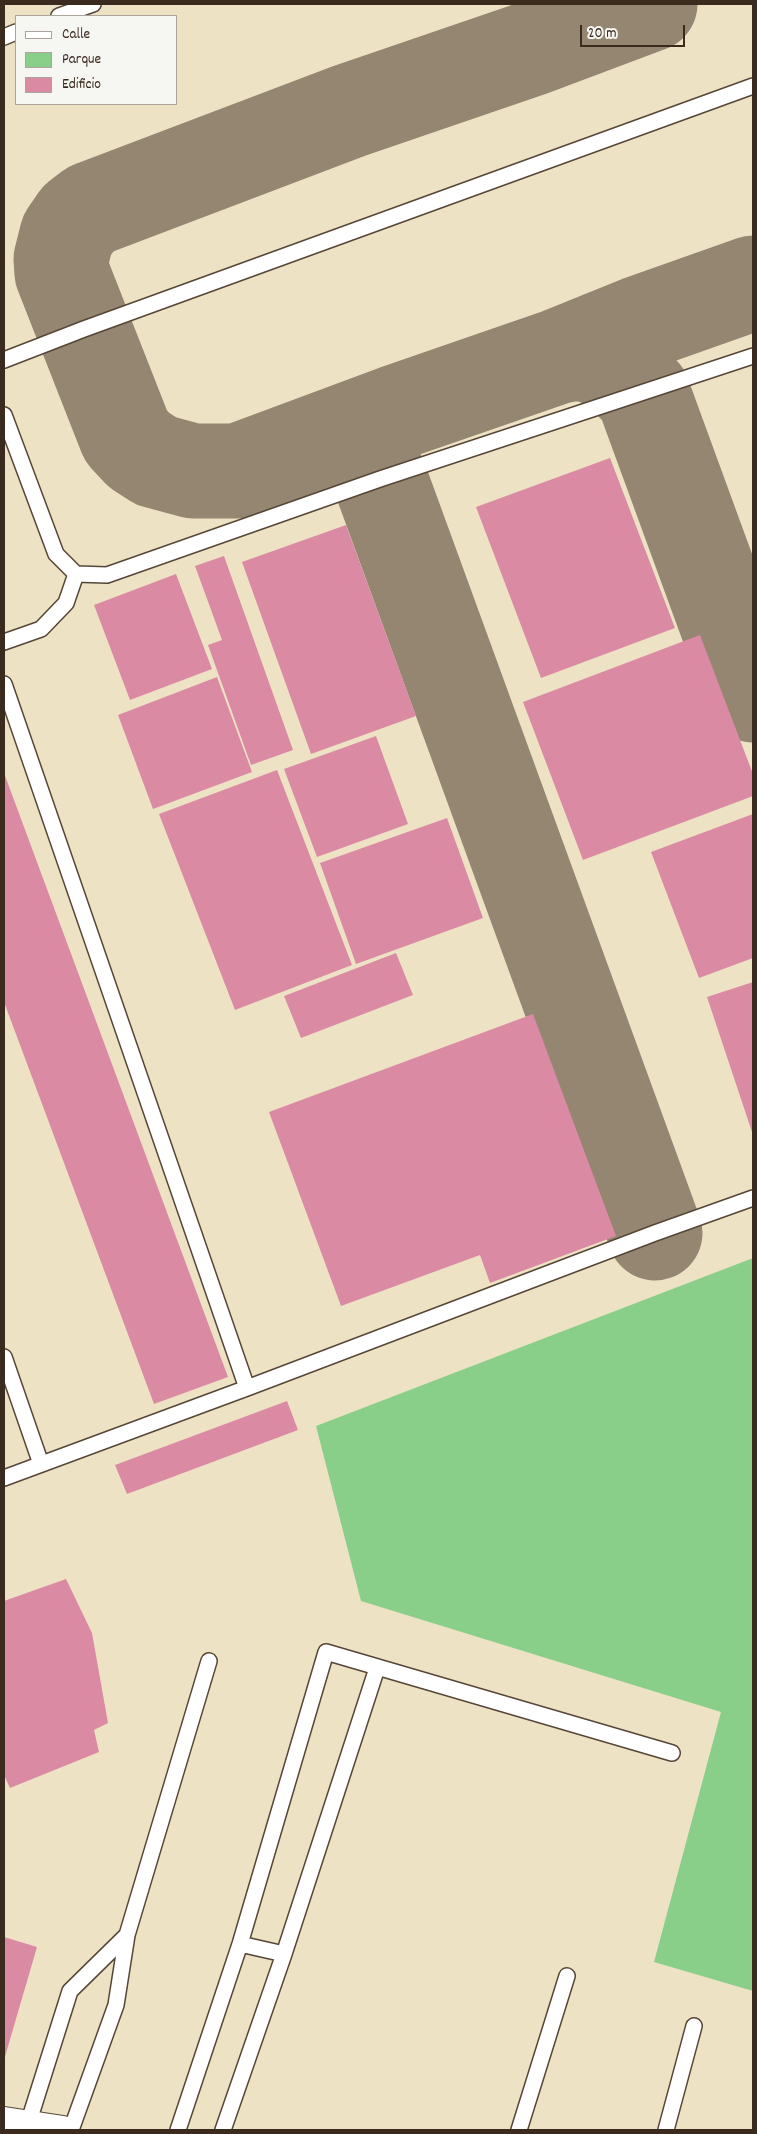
<!DOCTYPE html>
<html>
<head>
<meta charset="utf-8">
<style>
	body { margin:0 }
	#map { position:relative; width:757px; height:2134px; overflow:hidden; background:#eee2c4; font-family:Dekko,sans-serif }
	canvas { display:block }
	.frame { position:absolute; inset:0; border:5px solid #3b2a1e; pointer-events:none }
	.legend { position:absolute; left:15px; top:15px; width:162px; height:90px; box-sizing:border-box; background:#f6f6f2; border:1px solid #aba49d; margin:0; padding:6px 9px; list-style:none; font-size:15px; color:#3b2a1e }
	.legend li { display:flex; align-items:center; gap:10px; height:25px }
	.legend b { width:25px; border:1px solid #aba49d }
	.scale { position:absolute; left:580px; top:25px; width:105px; height:22px; box-sizing:border-box; border:2px solid #3b2a1e; border-top:0; padding-left:6px; font-size:15px; line-height:18px; white-space:nowrap; color:#3b2a1e; -webkit-text-stroke:4px #f6f6f2; paint-order:stroke }
</style>
</head>
<body>
<div id="map">
<canvas width="757" height="2134"></canvas>
<div class="frame"></div>
<ul class="legend">
<li><b style="height:6px;background:#fff"></b>Calle</li>
<li><b style="height:14px;background:#8acf89"></b>Parque</li>
<li><b style="height:14px;background:#db8aa4"></b>Edificio</li>
</ul>
<div class="scale">20 m</div>
</div>
<script>
const c = document.querySelector('canvas').getContext('2d');
c.lineJoin = 'round';
function fillPath(path, color) { c.fillStyle = color; c.fill(path, 'evenodd'); }
const shape = rows => new Path2D(rows.map(r => 'M' + r).join(''));
function trace(path, color, width, dash) { c.strokeStyle = color; c.lineWidth = width; c.lineCap = dash ? 'butt' : 'round'; c.setLineDash(dash || []); c.stroke(path); }
fillPath(shape([
	[753,1258,753,1991,654,1962,721,1712,361,1601,316,1426]
]), '#8acf89');
trace(shape([
	[650,4,533,48,349,111,91,209,78,219,67,235,61,259,62,273,126,436,139,450,156,461,193,471,238,471,394,413,556,357,640,323,753,283],
	[556,357,575,353,593,356,614,365,643,394,753,695],
	[312,445,330,441,344,442,370,462,380,479,655,1233]
]), '#948671', 95);
fillPath(shape([
	[610,458,675,628,541,678,476,507],
	[346,525,416,716,311,754,242,562],
	[224,556,293,750,251,765,208,645,222,640,195,566],
	[176,574,212,669,130,700,94,605],
	[700,635,753,774,753,796,583,860,523,702],
	[217,677,252,772,153,809,118,715],
	[376,736,408,824,317,857,284,769],
	[277,770,352,965,235,1010,159,814],
	[4,773,228,1377,154,1404,4,1002],
	[753,814,753,958,699,978,651,852],
	[447,818,483,918,356,964,320,863],
	[396,953,413,995,301,1038,284,996],
	[753,982,753,1135,707,997],
	[533,1014,616,1236,490,1283,480,1255,341,1306,269,1112],
	[287,1401,298,1430,127,1494,115,1465],
	[66,1579,92,1633,108,1723,94,1730,99,1752,10,1788,4,1775,4,1601],
	[4,1937,37,1947,4,2060]
]), '#db8aa4');
const service = shape([
	[59,16,93,4],
	[4,37,16,32],
	[4,360,84,329,753,86],
	[4,415,56,554,76,574],
	[4,642,41,629,66,603,76,574,107,575,380,479,753,356],
	[4,684,247,1388],
	[4,1357,41,1464],
	[4,1478,247,1388,655,1233,753,1198],
	[240,1944,284,1954,377,1668],
	[28,2124,70,1991,127,1935],
	[71,2130,116,2005,127,1935,209,1661],
	[178,2130,240,1944,326,1652,672,1753],
	[223,2130,284,1954],
	[519,2130,567,1976],
	[666,2130,694,2026]
]);
const tertiary = shape([
	[4,2121,63,2130]
]);
trace(service, '#564637', 18);
trace(tertiary, '#564637', 30);
trace(service, '#fff', 15);
trace(tertiary, '#fff', 28);
</script>
</body>
</html>
